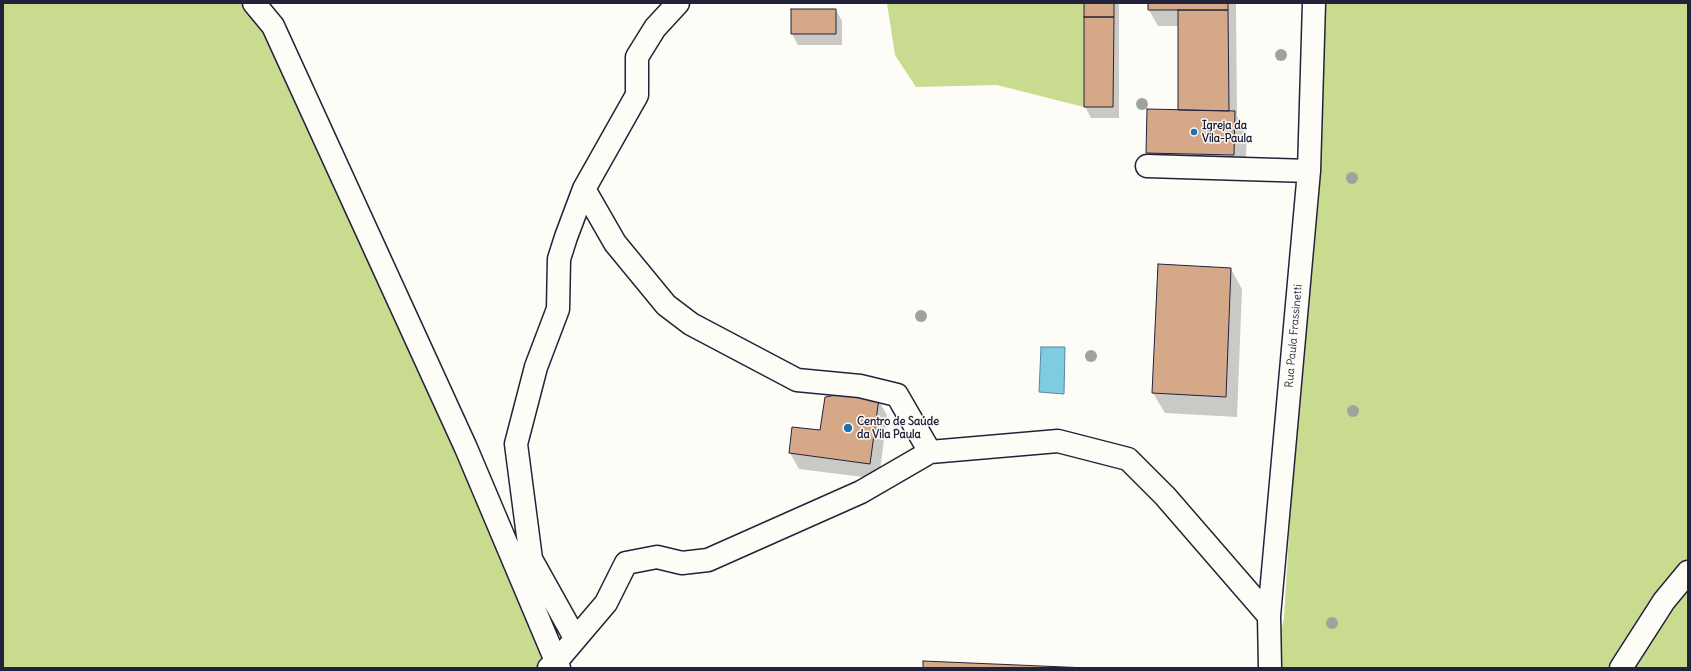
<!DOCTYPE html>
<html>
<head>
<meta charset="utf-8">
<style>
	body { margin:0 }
	#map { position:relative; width:1691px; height:671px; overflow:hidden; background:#fdfcf7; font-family:Delius,sans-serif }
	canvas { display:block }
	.frame { position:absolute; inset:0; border:4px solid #22223b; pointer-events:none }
</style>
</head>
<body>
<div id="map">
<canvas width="1691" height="671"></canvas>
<div class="frame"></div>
</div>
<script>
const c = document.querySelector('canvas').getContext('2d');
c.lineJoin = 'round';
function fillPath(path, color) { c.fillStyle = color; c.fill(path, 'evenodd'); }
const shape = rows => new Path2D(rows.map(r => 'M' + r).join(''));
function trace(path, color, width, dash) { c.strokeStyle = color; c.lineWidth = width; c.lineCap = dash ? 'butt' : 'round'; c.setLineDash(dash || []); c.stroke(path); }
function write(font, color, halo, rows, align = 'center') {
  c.font = font + ' Delius,sans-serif'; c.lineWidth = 3; c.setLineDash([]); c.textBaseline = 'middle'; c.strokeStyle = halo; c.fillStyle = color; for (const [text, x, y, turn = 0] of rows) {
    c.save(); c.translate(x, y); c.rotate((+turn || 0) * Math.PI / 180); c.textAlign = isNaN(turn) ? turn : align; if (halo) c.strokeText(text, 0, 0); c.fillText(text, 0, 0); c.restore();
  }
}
fillPath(shape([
	[3,3,254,3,559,668,3,668],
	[887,3,1084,3,1084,107,997,85,916,87,895,55],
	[1324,3,1688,3,1688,668,1273,668,1284,618,1311,172]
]), '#c8db8f');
const water = shape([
	[1041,347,1065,347,1064,394,1039,392,1041,347]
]);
fillPath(water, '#7fcbdf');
trace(water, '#5a879d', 1);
fillPath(shape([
	[1085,3,1119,3,1119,118,1091,118,1085,106],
	[1149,3,1236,3,1237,116,1247,133,1245,175,1158,173,1147,152,1180,111,1179,26,1158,26,1149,10],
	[836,10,842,21,842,45,798,45,792,34],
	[1159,265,1231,269,1242,289,1237,417,1165,413,1153,393],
	[878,399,887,415,879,479,799,469,790,453,793,428,821,431]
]), '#0003');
const building = shape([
	[1084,3,1114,3,1114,17,1084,17,1084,3],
	[1148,3,1228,3,1228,10,1148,10,1148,3],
	[791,9,836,9,836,34,791,34,791,9],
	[1178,10,1228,10,1229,111,1178,110,1178,10],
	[1084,17,1114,17,1113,107,1084,107,1084,17],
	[1147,109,1235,111,1234,155,1146,153,1147,109],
	[1158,264,1231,268,1226,397,1152,393,1158,264],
	[842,394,879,398,870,464,789,453,792,427,820,430,825,397,842,394],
	[923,661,1088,668,923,668,923,661]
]);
fillPath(building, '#d5a987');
trace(building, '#22223b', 1);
const minor = shape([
	[254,3,273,26,466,448,559,668],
	[1147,166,1309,171],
	[584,189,615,243,666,305,691,324,797,380,860,386,897,395,930,452],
	[575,638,531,559,516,444,536,367,558,309,559,259,566,237,584,189,637,95,637,57,655,28,678,3],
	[549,668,555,663,606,603,626,563,657,557,682,563,708,560,861,492,930,452,1058,441,1128,459,1165,496,1269,616],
	[1270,668,1269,616,1309,171,1314,3],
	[1621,668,1664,601,1688,572]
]);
trace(minor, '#22223b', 25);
trace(minor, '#fdfcf7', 22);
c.fillStyle = '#a0a39d';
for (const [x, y] of [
	[1281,55],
	[1142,104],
	[1352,178],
	[921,316],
	[1091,356],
	[1353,411],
	[1332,623]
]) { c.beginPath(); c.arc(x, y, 6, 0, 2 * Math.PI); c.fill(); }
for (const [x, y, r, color] of [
	[1194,132,4,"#1f6fb2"],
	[848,428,5,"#1f6fb2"]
]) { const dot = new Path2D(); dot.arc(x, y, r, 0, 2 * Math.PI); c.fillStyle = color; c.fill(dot); trace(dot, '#fdfcf7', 1.5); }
write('bold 11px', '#22223b', '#fdfcf7', [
	["Igreja da",1202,126],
	["Vila-Paula",1202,139],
	["Centro de Saúde",857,422],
	["da Vila Paula",857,435]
], 'left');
write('11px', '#22223b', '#fdfcf7', [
	["Rua Paula Frassinetti",1294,336,-85]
]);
</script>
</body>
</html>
